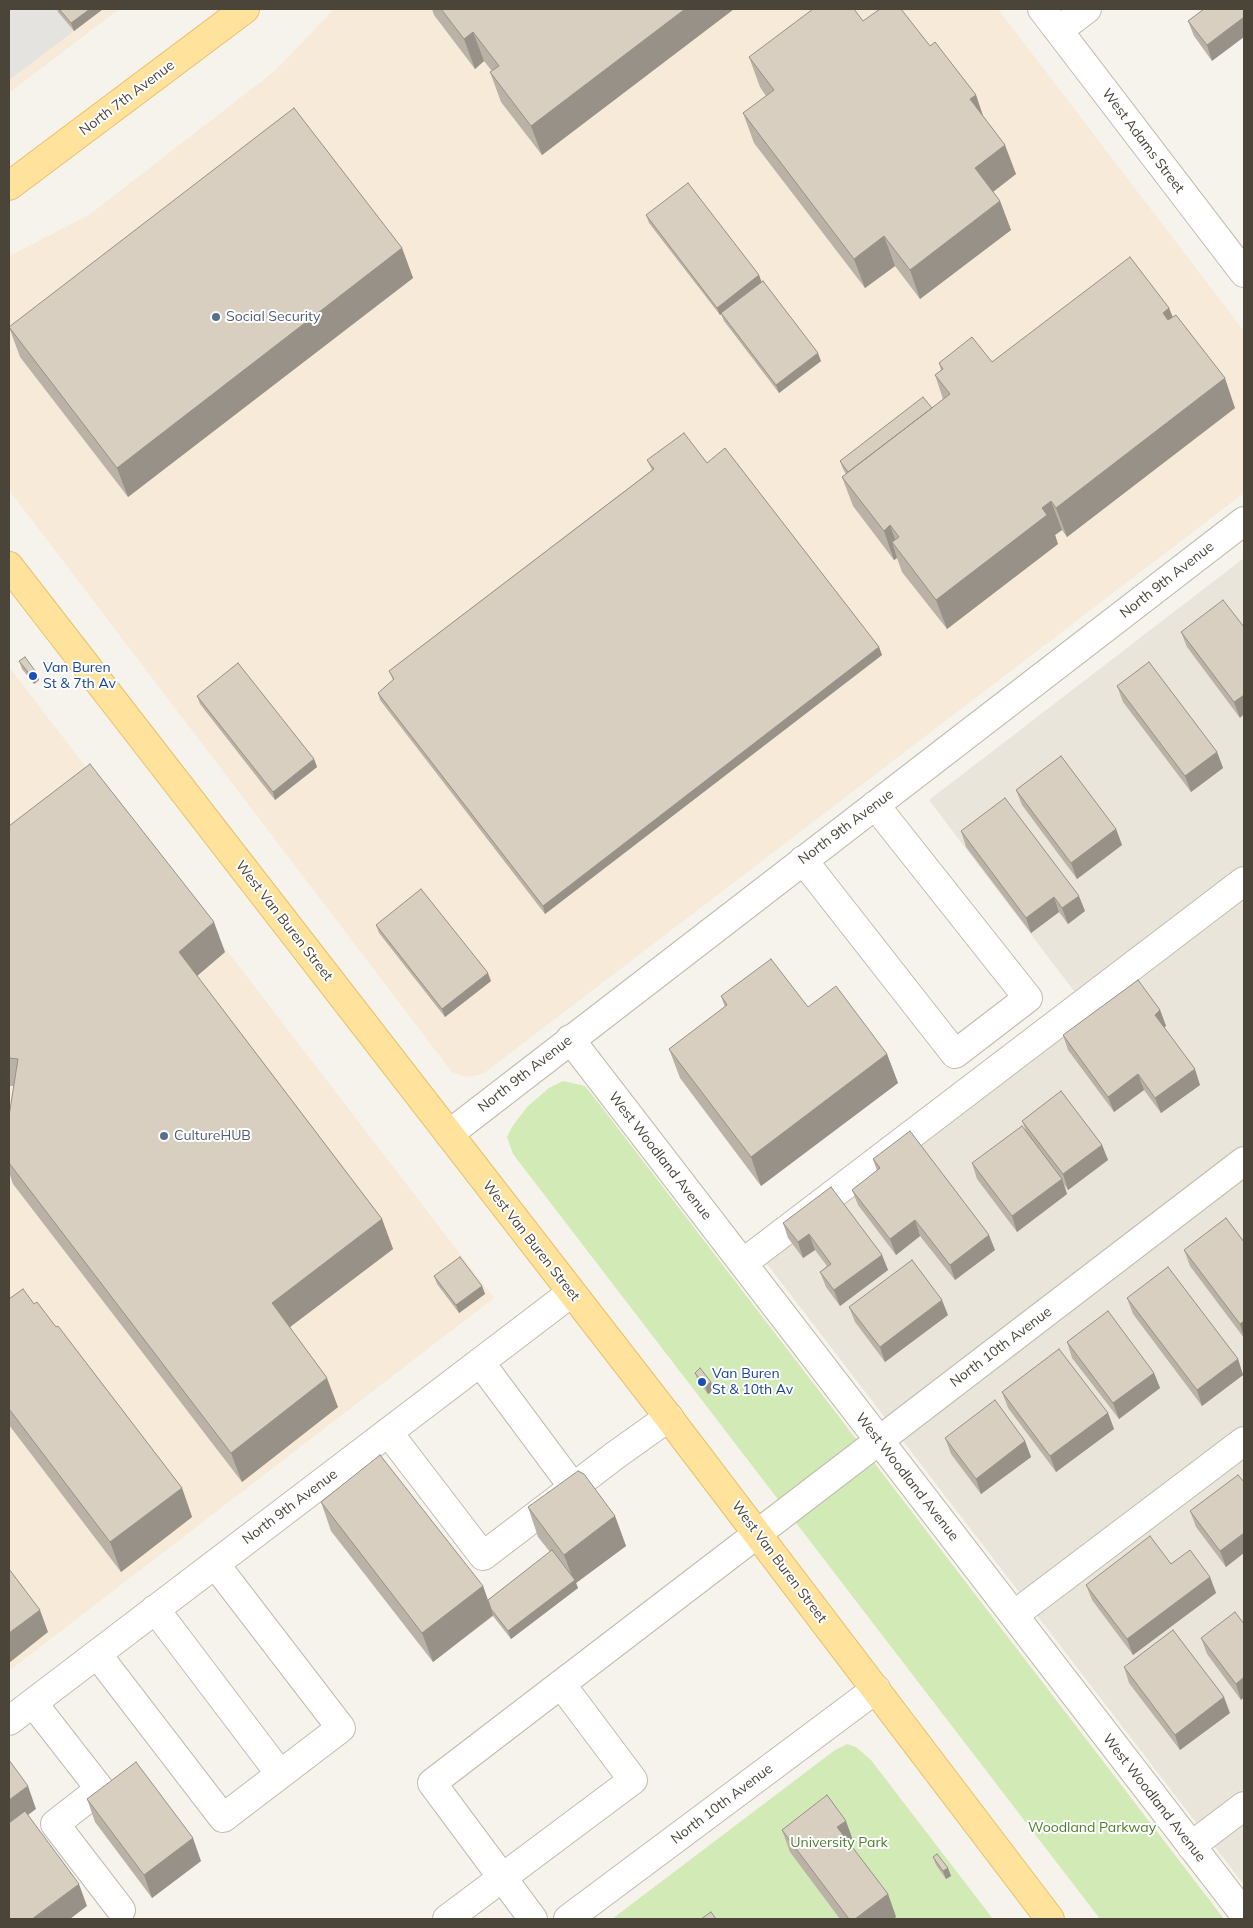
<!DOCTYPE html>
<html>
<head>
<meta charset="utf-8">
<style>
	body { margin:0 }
	#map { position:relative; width:1253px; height:1928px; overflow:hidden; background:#f6f3ec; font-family:Mulish,sans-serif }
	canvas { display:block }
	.frame { position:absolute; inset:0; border:10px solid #4b4439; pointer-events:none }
</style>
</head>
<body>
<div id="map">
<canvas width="1253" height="1928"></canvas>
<div class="frame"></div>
</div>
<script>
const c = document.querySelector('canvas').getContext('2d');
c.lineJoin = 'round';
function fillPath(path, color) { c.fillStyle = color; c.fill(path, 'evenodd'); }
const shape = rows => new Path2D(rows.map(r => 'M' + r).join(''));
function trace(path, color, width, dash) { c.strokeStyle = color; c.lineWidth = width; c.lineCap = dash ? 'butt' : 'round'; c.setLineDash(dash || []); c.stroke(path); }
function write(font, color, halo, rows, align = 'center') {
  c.font = font + ' Mulish,sans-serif'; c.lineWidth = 4; c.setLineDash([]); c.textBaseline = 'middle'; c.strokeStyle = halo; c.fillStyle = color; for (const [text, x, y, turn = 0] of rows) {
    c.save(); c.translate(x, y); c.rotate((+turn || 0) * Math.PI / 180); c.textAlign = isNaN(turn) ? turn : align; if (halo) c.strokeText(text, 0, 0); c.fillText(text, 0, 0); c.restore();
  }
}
fillPath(shape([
	[1244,558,1244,1885,757,1251,1083,1003,929,800]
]), '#eae5da');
fillPath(shape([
	[9,9,119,9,9,93],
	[334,9,998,9,1244,331,1244,493,483,1074,466,1077,452,1072,9,490,9,256,89,215,276,70],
	[9,667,494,1298,9,1671]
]), '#f7ead8');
fillPath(shape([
	[563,1081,585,1086,597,1101,1224,1919,1100,1919,513,1154,507,1137,512,1127,527,1107,549,1088],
	[847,1744,856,1747,871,1760,993,1919,612,1919,835,1750]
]), '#d2eab5');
fillPath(shape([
	[9,9,103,9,9,80]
]), '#e5e3e0');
const minor = shape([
	[1042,9,1244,273],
	[1059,30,1087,9],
	[803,860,955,1054,1028,998,875,805],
	[570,1039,1244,1914],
	[449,1134,1244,521],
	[743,1263,1244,881],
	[480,1362,573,1487],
	[388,1432,483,1556,617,1454,669,1417],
	[155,1609,280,1774],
	[1014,1615,1244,1441],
	[97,1654,223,1818,341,1728,215,1564],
	[33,1703,100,1789,55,1824,121,1910],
	[9,1721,571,1293],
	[1191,1846,1244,1806],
	[447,1919,633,1780,561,1684],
	[533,1919,432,1783,1244,1161],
	[568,1919,876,1689]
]);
const major = shape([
	[9,186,245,9],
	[9,566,663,1410,1050,1919]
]);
trace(minor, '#c2bbae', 30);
trace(major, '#e6c16a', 30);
trace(minor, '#fff', 28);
trace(major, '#ffe39c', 28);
fillPath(shape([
	[57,9,103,9,74,31,58,12],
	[432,9,734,9,542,155,501,102,490,72,492,71,484,61,475,69,434,15],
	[1204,9,1212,61,1194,36,1188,21],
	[863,21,930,46,976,95,983,116,1016,174,993,192,1000,201,1011,230,920,299,895,266,865,288,754,143,743,113,766,96,760,87,749,57],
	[646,215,759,275,761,283,821,361,779,393,724,321,721,314,720,315,649,223],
	[402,248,413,278,128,497,20,357,9,327],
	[1169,308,1173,317,1235,408,1067,537,1062,530,1055,535,1058,544,947,629,902,572,897,558,894,560,853,506,842,477,846,474,843,469,840,461,932,408,943,399,935,375,941,370,939,363,992,362],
	[647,460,707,463,879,647,882,655,545,914,380,700,378,693,393,680,389,671,652,470],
	[1244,627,1240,718,1187,647,1181,632],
	[19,661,36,672,39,680,34,684,22,669],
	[1117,686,1217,752,1223,768,1191,792,1123,702],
	[197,696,314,759,317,767,275,800,200,704],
	[1016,790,1116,829,1122,845,1077,879,1022,805],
	[9,826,225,952,197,976,382,1219,393,1249,290,1327,338,1407,242,1482,13,1184,9,1172,9,1116,14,1086,9,1086],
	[961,831,1085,911,1068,924,1059,912,1031,933,966,847],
	[376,925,491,981,445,1017,379,933],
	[721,996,808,1007,887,1054,898,1083,761,1186,680,1078,669,1049,725,1007],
	[1160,1010,1166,1026,1164,1027,1200,1085,1161,1113,1144,1090,1114,1112,1068,1050,1063,1035],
	[1022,1121,1102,1145,1108,1160,1068,1190,1064,1184,1067,1194,1017,1232,977,1179,972,1163,1026,1131],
	[873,1159,995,1250,955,1280,920,1236,896,1255,858,1205,852,1190,877,1171],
	[783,1223,882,1255,888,1270,840,1306,826,1287,820,1272,827,1266,815,1250,803,1258,788,1238],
	[1244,1242,1244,1338,1190,1266,1184,1250],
	[434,1276,482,1286,485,1294,459,1313,437,1284],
	[1127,1298,1238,1359,1243,1375,1202,1406,1133,1314],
	[9,1299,34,1304,182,1488,192,1517,121,1572,9,1425],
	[849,1307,948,1315,885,1362,855,1322],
	[1067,1342,1154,1373,1160,1388,1119,1419,1072,1358],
	[695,1373,711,1382,714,1390,708,1394,698,1381],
	[1002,1392,1108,1413,1114,1429,1056,1472,1008,1408],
	[945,1438,1025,1441,1031,1457,981,1494,951,1454],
	[1244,1482,1226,1567,1196,1527,1190,1511],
	[321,1502,483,1586,488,1600,550,1552,538,1537,528,1507,615,1516,626,1546,576,1583,578,1588,511,1639,493,1616,433,1662,331,1531],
	[1171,1564,1210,1577,1216,1593,1133,1655,1092,1600,1086,1585],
	[1244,1624,1244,1697,1241,1700,1207,1654,1201,1638],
	[1124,1667,1230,1713,1180,1750,1129,1683],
	[87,1799,201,1861,152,1898,95,1822],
	[782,1830,854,1843,851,1846,888,1894,896,1917,893,1919,840,1919,790,1852],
	[933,1857,948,1868,951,1876,946,1879,936,1865]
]), '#bab2a6');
fillPath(shape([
	[90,9,103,9,74,31,71,23],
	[685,9,734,9,542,155,531,126],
	[1244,17,1244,37,1212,61,1207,45],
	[473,32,484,61,475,69,464,39],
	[976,95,986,125,970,99],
	[1005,145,1016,174,985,198,975,168],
	[1000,201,1011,230,920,299,910,270],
	[884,236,895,266,865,288,854,259],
	[402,248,413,278,128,497,117,468],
	[759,275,762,283,720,315,717,308],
	[1169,308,1180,337,1163,313],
	[818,353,821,361,779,393,776,385],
	[1225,378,1235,408,1067,537,1056,508],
	[1051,501,1062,530,1055,535,1058,544,947,629,936,600,1042,508],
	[890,525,900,553,892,542,897,558,894,560,884,531],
	[879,647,882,655,545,914,543,906],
	[36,672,39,680,34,684,31,676],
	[1244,695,1244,714,1240,718,1234,702],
	[1217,752,1223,768,1191,792,1185,776],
	[314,759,317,767,275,800,273,792],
	[1116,829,1122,845,1077,879,1071,863],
	[1079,896,1085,911,1068,924,1062,908],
	[1054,897,1059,912,1031,933,1026,918],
	[214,922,225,952,190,982,179,952],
	[488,973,491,981,445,1017,442,1009],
	[1160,1010,1166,1026,1160,1030,1155,1015],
	[887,1054,898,1083,761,1186,751,1157],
	[1195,1069,1200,1085,1161,1113,1155,1098],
	[1138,1074,1144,1090,1114,1112,1108,1097],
	[1102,1145,1108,1160,1068,1190,1063,1174],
	[1062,1179,1067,1194,1017,1232,1012,1216],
	[382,1219,393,1249,282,1333,272,1303],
	[915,1220,920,1236,896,1255,890,1239],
	[809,1234,815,1250,803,1258,798,1242],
	[989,1235,995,1250,955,1280,950,1265],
	[882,1255,888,1270,840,1306,834,1290],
	[482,1286,485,1294,459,1313,456,1305],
	[942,1300,948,1315,885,1362,880,1347],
	[1244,1321,1244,1337,1240,1324],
	[1238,1359,1243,1375,1202,1406,1197,1390],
	[1154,1373,1160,1388,1119,1419,1113,1403],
	[327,1378,338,1407,242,1482,231,1453],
	[711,1382,714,1390,708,1394,705,1386],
	[1108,1413,1114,1429,1056,1472,1050,1456],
	[1025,1441,1031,1457,981,1494,976,1479],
	[182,1488,192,1517,121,1572,110,1542],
	[615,1516,626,1546,576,1583,578,1588,511,1639,508,1631,574,1581,564,1555],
	[1244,1533,1244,1553,1226,1567,1220,1551],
	[1210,1577,1216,1593,1133,1655,1127,1639],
	[483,1586,493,1615,433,1662,422,1633],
	[40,1610,48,1632,9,1663,9,1633],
	[1244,1677,1244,1697,1241,1700,1236,1684],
	[1224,1697,1230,1713,1180,1750,1175,1735],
	[28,1786,36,1809,9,1829,9,1800],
	[846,1821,854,1843,845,1850,837,1827],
	[193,1838,201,1861,152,1898,144,1875],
	[948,1868,951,1876,946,1879,943,1871],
	[79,1884,87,1906,70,1919,32,1919],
	[888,1894,896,1917,893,1919,855,1919]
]), '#979187');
const building = shape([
	[59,9,90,9,71,23,59,9],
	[441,9,685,9,531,126,490,72,499,66,473,32,464,39,441,9],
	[813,9,854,9,863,21,880,9,901,9,930,46,935,42,976,95,970,99,1005,145,975,168,1000,201,910,270,884,236,854,259,743,113,774,90,749,57,813,9],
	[1204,9,1244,9,1244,17,1207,45,1188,21,1204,9],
	[294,108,402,248,117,468,9,327,294,108],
	[688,183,759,275,717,308,646,215,688,183],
	[1130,257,1169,308,1163,313,1168,320,1176,315,1225,378,1056,508,1051,501,1042,508,1047,515,936,600,892,542,899,537,890,525,884,531,842,477,950,394,935,375,943,369,939,363,972,337,992,362,1130,257],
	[763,281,818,353,776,385,721,313,763,281],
	[923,397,932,408,848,472,840,461,923,397],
	[684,433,707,463,725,448,879,647,543,906,378,693,394,679,389,671,654,469,647,460,684,433],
	[1223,600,1244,627,1244,695,1234,702,1181,632,1223,600],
	[25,657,36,672,31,676,19,661,25,657],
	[1149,662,1217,752,1185,776,1117,686,1149,662],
	[238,663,314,759,273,792,197,696,238,663],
	[1061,756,1116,829,1071,863,1016,790,1061,756],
	[90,764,214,922,179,952,382,1219,272,1303,327,1378,231,1453,9,1163,9,1116,18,1059,9,1058,9,826,90,764],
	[1005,798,1079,896,1062,908,1054,897,1026,918,961,831,1005,798],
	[421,889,488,973,442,1009,376,925,421,889],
	[771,959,808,1007,836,986,887,1054,751,1157,669,1049,727,1005,721,996,771,959],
	[1138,980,1160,1010,1155,1015,1195,1069,1155,1098,1138,1074,1108,1097,1063,1035,1138,980],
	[1061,1091,1102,1145,1063,1174,1022,1121,1061,1091],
	[1022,1126,1062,1179,1012,1216,972,1163,1022,1126],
	[910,1131,989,1235,950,1265,915,1220,890,1239,852,1190,880,1168,873,1159,910,1131],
	[831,1187,882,1255,834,1290,820,1272,831,1264,809,1234,798,1242,783,1223,831,1187],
	[1226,1218,1244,1242,1244,1321,1240,1324,1184,1250,1226,1218],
	[460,1257,482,1286,456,1305,434,1276,460,1257],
	[912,1260,942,1300,880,1347,849,1307,912,1260],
	[1168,1267,1238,1359,1197,1390,1127,1298,1168,1267],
	[23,1289,34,1304,37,1302,56,1327,58,1326,182,1488,110,1542,9,1409,9,1299,23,1289],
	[1108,1311,1154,1373,1113,1403,1067,1342,1108,1311],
	[1059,1349,1108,1413,1050,1456,1002,1392,1059,1349],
	[700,1368,711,1382,705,1386,695,1373,700,1368],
	[995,1400,1025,1441,976,1479,945,1438,995,1400],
	[380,1455,483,1586,422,1633,321,1502,380,1455],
	[578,1471,584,1474,615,1516,564,1555,528,1507,578,1471],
	[1238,1475,1244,1482,1244,1533,1220,1551,1190,1511,1238,1475],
	[1150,1536,1171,1564,1190,1550,1210,1577,1127,1639,1086,1585,1150,1536],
	[552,1550,575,1580,508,1631,491,1609,488,1600,552,1550],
	[9,1569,40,1610,9,1633,9,1569],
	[1235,1612,1244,1624,1244,1677,1236,1684,1201,1638,1235,1612],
	[1173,1630,1224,1697,1175,1735,1124,1667,1173,1630],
	[9,1760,28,1786,9,1800,9,1760],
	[136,1762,193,1838,144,1875,87,1799,136,1762],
	[827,1795,846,1821,837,1827,888,1894,855,1919,849,1919,782,1830,827,1795],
	[25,1811,79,1884,32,1919,9,1919,9,1823,25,1811],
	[937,1854,948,1868,943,1871,933,1857,937,1854],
	[711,1912,716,1919,701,1919,711,1912]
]);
fillPath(building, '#d8cfc1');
trace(building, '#979187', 1);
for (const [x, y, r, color] of [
	[216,317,5,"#5c6f8a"],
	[33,676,5,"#1a4fb4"],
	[164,1136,5,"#5c6f8a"],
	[702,1382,5,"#1a4fb4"]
]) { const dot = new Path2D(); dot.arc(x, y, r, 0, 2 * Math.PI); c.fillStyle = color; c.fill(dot); trace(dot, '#fff', 2); }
write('14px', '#4b4439', '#fff', [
	["North 7th Avenue",127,98,-37],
	["West Adams Street",1143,141,53],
	["North 9th Avenue",1167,580,-38],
	["North 9th Avenue",846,827,-37],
	["West Van Buren Street",284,921,52],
	["North 9th Avenue",525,1074,-38],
	["West Woodland Avenue",660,1156,52],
	["West Van Buren Street",531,1241,52],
	["North 10th Avenue",1001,1347,-37],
	["West Woodland Avenue",907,1477,52],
	["North 9th Avenue",290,1507,-37],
	["West Van Buren Street",779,1562,53],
	["West Woodland Avenue",1154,1798,52],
	["North 10th Avenue",722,1804,-37]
]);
write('14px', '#4e5e75', '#fff', [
	["Social Security",226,317],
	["CultureHUB",174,1136]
], 'left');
write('14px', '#164399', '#fff', [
	["Van Buren",43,668],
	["St & 7th Av",43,684],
	["Van Buren",712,1374],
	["St & 10th Av",712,1390]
], 'left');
write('14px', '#4a7f2a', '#fff', [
	["Woodland Parkway",1092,1828],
	["University Park",839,1843]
]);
</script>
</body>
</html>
